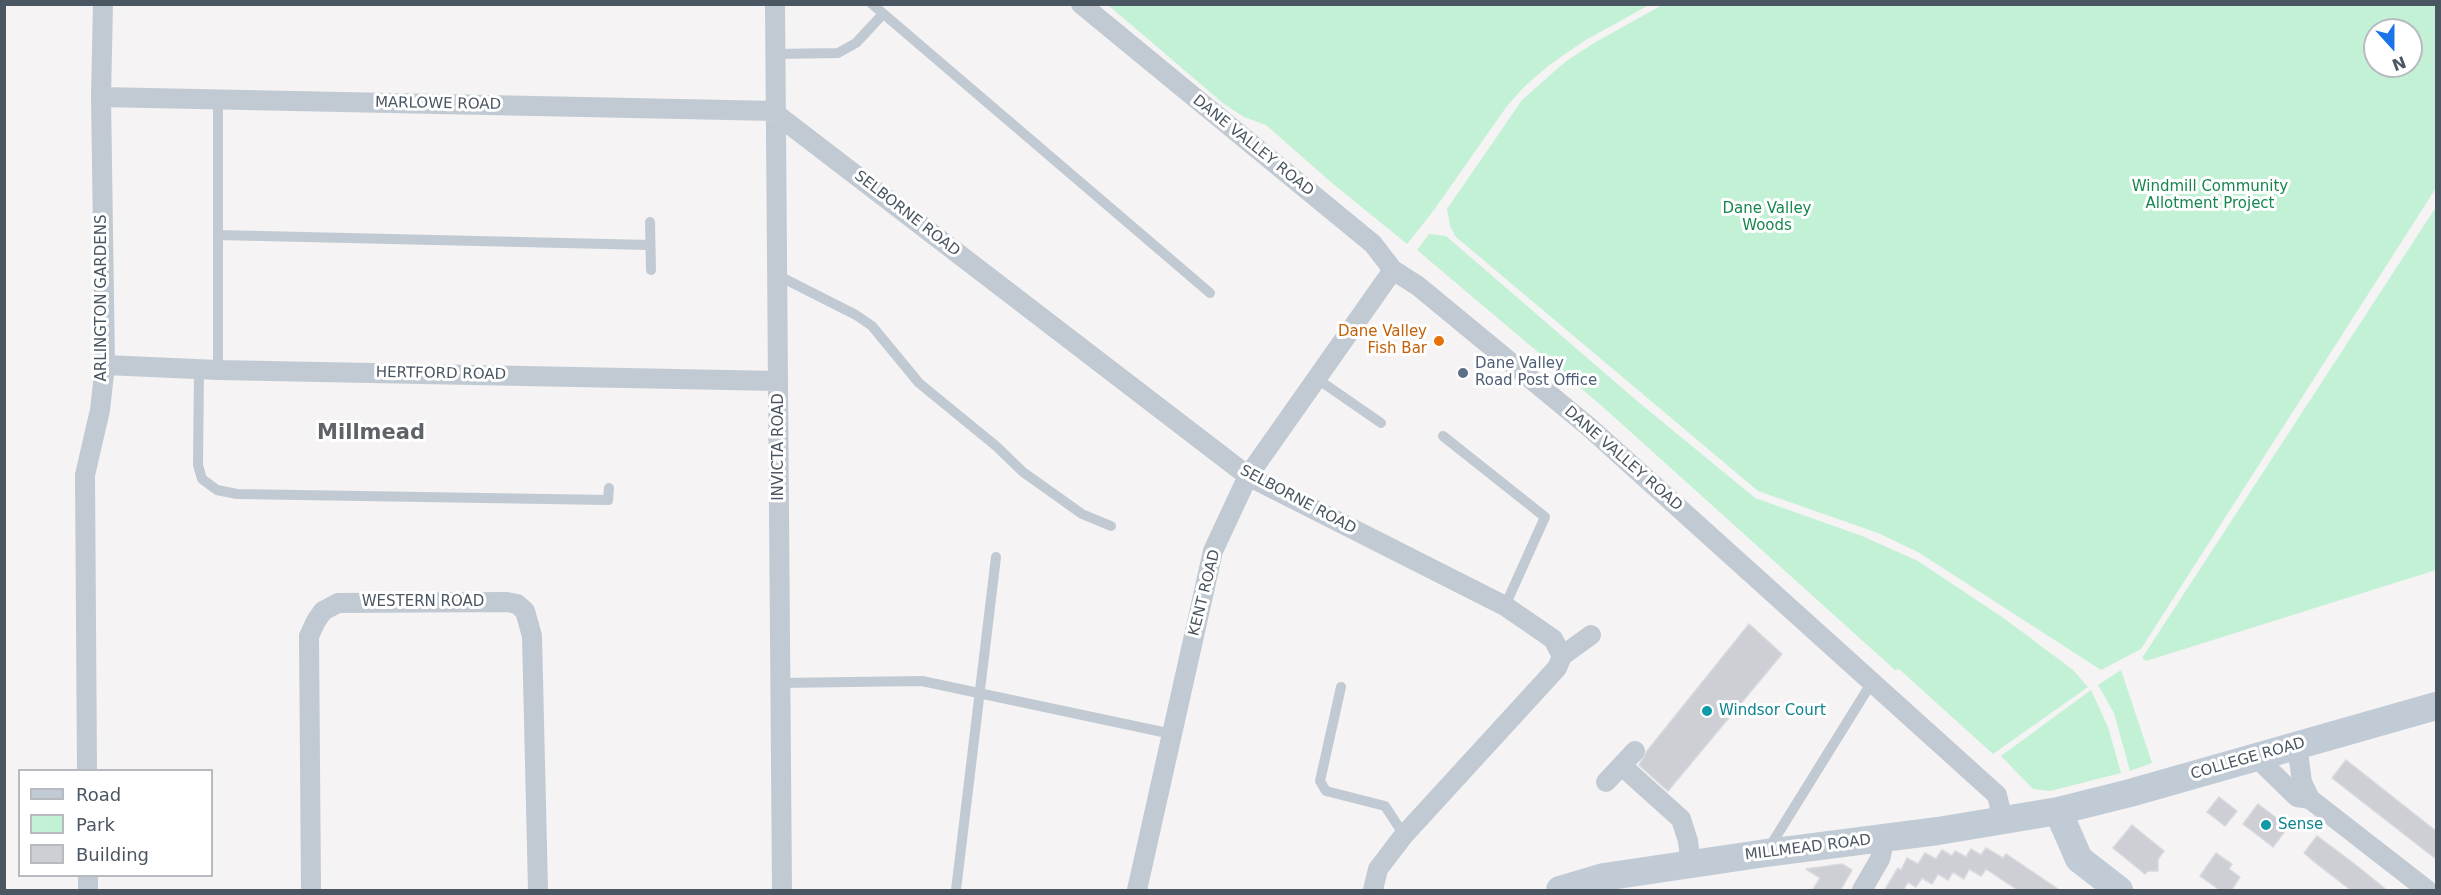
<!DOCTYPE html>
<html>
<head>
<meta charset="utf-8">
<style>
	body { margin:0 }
	#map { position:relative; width:2441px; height:895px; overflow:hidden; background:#f5f3f3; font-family:"DejaVu Sans",sans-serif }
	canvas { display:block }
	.frame { position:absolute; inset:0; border:6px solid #4a5661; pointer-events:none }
	.legend { position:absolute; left:18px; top:769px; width:195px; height:108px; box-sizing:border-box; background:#fff; border:2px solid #b7bbc0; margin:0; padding:8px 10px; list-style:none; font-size:18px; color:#4a5661 }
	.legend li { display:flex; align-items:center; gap:12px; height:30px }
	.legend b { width:30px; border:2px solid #b7bbc0 }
	.north { position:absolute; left:2363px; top:18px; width:60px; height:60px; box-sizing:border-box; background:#fff; border:2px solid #b7bbc0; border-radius:50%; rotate:159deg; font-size:16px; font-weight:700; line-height:24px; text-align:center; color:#4a5661 }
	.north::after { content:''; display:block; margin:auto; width:21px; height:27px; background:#1a73e8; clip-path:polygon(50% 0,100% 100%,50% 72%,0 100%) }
</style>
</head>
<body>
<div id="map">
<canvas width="2441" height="895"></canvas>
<div class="frame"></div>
<ul class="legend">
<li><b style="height:8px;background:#c1cbd6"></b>Road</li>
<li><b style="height:16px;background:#c3f1d5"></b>Park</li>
<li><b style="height:16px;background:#cdcfd5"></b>Building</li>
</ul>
<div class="north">N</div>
</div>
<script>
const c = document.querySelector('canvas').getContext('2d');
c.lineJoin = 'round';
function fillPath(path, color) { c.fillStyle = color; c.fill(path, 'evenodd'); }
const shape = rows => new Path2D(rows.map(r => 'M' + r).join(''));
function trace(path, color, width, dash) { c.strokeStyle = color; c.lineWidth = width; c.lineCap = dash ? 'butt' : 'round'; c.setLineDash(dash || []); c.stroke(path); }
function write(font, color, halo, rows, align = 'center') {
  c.font = font + ' "DejaVu Sans",sans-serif'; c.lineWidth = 6; c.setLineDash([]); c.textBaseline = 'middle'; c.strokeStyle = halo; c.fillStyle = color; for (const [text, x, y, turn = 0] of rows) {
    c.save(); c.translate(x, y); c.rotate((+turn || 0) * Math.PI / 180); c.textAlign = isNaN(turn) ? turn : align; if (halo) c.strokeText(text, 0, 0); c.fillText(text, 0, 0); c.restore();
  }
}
fillPath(shape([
	[1664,4,2436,5,2436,188,2141,649,2101,670,1918,552,1878,533,1758,491,1456,237,1450,226,1447,209,1522,100,1565,62,1594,43],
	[2375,30,2411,30,2411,66,2375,66],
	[1108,5,1649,5,1584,41,1548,66,1525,86,1507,106,1434,210,1407,244,1332,183,1266,125,1244,117,1224,104],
	[2436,207,2436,570,2146,661,2142,658],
	[1429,234,1446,236,1636,400,1755,498,1862,536,1918,561,2005,619,2073,670,2088,687,1993,754,1899,669,1895,670,1603,407,1417,250],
	[2121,670,2152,763,2130,771,2114,713,2098,685],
	[2091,690,2108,727,2121,773,2050,791,2033,789,2001,756]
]), '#c3f1d5');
const building = shape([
	[1749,624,1782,654,1668,791,1639,765,1647,751,1749,624],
	[2346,760,2436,831,2436,859,2332,778,2346,760],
	[2219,797,2237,811,2225,826,2207,812,2219,797],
	[2258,804,2288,827,2273,847,2243,824,2258,804],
	[2132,825,2164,851,2158,859,2158,871,2148,871,2145,874,2113,848,2132,825],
	[2317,836,2352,862,2388,891,2352,891,2317,864,2304,853,2317,836],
	[1986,848,2003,858,2006,854,2061,891,2019,891,1986,869,1981,876,1969,869,1964,879,1953,872,1948,880,1938,874,1932,884,1922,878,1916,887,1908,882,1903,891,1884,891,1898,868,1901,870,1907,858,1918,864,1925,853,1936,859,1942,850,1952,856,1955,851,1966,857,1971,849,1981,855,1986,848],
	[2216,853,2232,864,2229,869,2240,877,2231,891,2221,891,2200,876,2216,853],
	[1842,864,1852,870,1840,891,1812,891,1820,878,1806,869,1842,864]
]);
fillPath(building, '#cdcfd5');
trace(building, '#d7d9de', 1.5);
trace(shape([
	[872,4,1210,293],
	[776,54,838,53,856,43,883,14],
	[218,99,218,370],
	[650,222,651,270],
	[218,235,650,245],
	[777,275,856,315,872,326,919,383,996,446,1023,472,1082,514,1111,526],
	[199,369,198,465,202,479,217,490,237,494,608,500,609,488],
	[1316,378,1381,423],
	[1443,436,1545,517,1505,606],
	[780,683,922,681,1172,734],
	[1341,687,1320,781,1326,791,1385,806,1404,835],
	[1769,848,1872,682],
	[956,890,996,557]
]), '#c1cad2', 10);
trace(shape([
	[775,4,782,890],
	[1081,4,1373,244,1393,270,1418,286,1589,427,1997,795,2003,820],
	[101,97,776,111],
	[776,114,1248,476,1505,606,1553,639,1562,656,1557,668,1404,835,1378,869,1373,890],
	[105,365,218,370,778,381],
	[1562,656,1591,635],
	[2297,745,2302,782,2310,799],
	[2255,756,2297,797,2310,799,2427,890],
	[1622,766,1681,819,1688,841,1691,865],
	[87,770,85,475,100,410,105,365,101,97,103,4],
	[1606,782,1635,751],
	[88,876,88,890],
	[311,890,309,636,316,621,323,611,338,603,507,602,517,604,525,611,532,636,538,890],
	[1137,890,1213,551,1248,476,1393,270],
	[1862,890,1880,859,1882,851,1881,839]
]), '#c1cad2', 20);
trace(shape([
	[2058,811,2079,859,2119,890],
	[1560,890,1604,877,1766,853,1938,831,2058,811,2130,793,2436,706]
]), '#c1cbd6', 28);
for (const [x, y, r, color] of [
	[1439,341,6,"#e8710a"],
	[1463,373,6,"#5c6f8a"],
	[1707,711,6,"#0f9aa8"],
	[2266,825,6,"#0f9aa8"]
]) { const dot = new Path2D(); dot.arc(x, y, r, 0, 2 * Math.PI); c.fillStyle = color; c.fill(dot); trace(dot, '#fff', 2); }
write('15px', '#4a5661', '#fff', [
	["MARLOWE ROAD",438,104,1],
	["DANE VALLEY ROAD",1253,146,39],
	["SELBORNE ROAD",907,214,38],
	["ARLINGTON GARDENS",102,298,-90],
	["HERTFORD ROAD",441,374,1],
	["INVICTA ROAD",779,447,-90],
	["DANE VALLEY ROAD",1623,459,41],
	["SELBORNE ROAD",1298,500,28],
	["KENT ROAD",1205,593,-76],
	["WESTERN ROAD",423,602],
	["COLLEGE ROAD",2248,759,-16],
	["MILLMEAD ROAD",1808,848,-7]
]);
write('15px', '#17864f', '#fff', [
	["Windmill Community",2210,187],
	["Allotment Project",2210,204],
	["Dane Valley",1767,209],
	["Woods",1767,226]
]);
write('15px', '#c56008', '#fff', [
	["Dane Valley",1427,332],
	["Fish Bar",1427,349]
], 'right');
write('15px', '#4e5e75', '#fff', [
	["Dane Valley",1475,364],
	["Road Post Office",1475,381]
], 'left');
write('15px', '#0d838f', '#fff', [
	["Windsor Court",1719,711],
	["Sense",2278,825]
], 'left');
write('bold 21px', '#5f6368', '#fff', [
	["Millmead",371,434]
]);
</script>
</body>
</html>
